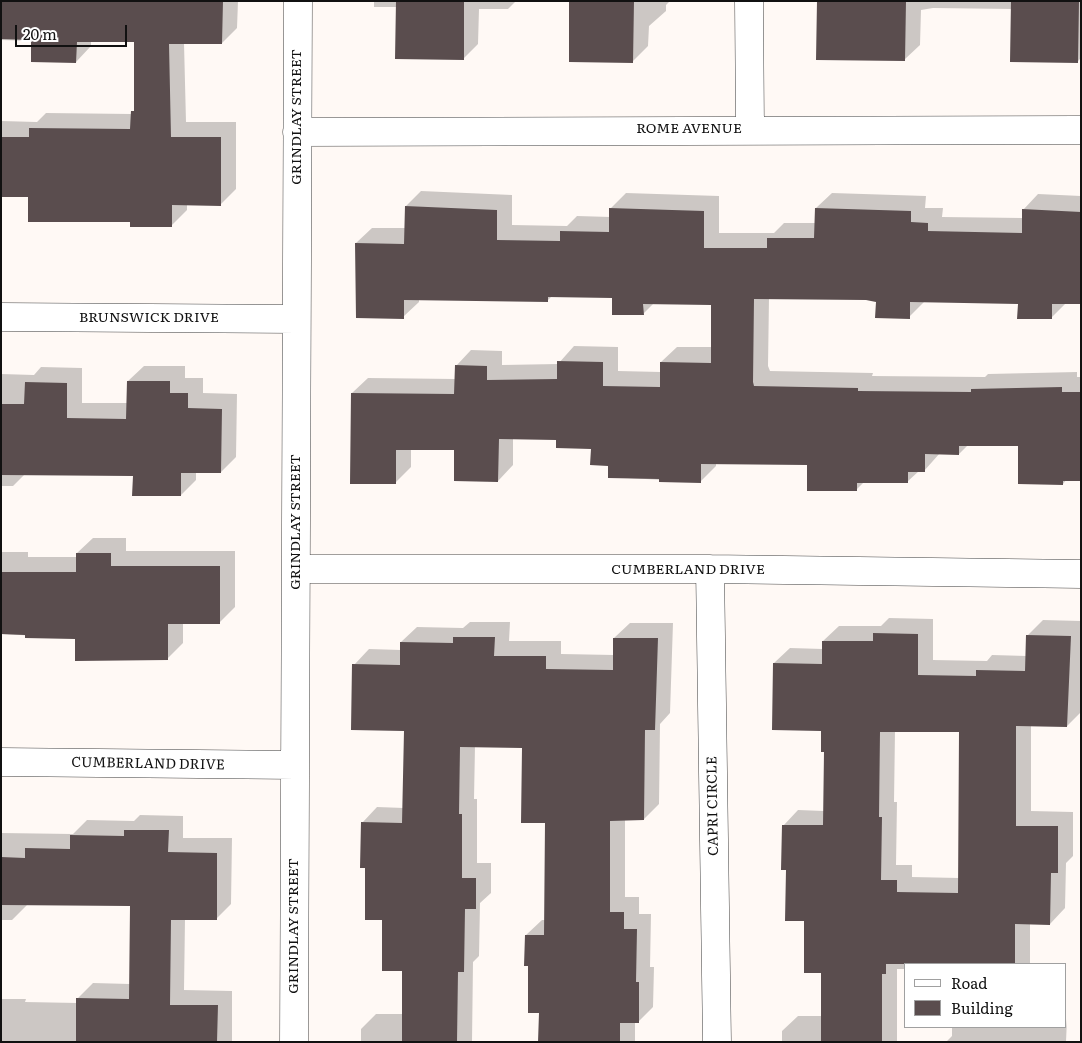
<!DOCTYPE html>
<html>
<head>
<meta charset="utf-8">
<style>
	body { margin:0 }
	#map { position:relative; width:1082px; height:1043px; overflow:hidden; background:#fff9f5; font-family:Literata,serif }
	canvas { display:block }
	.frame { position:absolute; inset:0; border:2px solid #111; pointer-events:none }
	.legend { position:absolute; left:904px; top:963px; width:162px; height:65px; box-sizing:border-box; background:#fff; border:1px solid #a0a0a0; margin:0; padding:6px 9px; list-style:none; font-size:15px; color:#111 }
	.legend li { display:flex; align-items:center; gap:10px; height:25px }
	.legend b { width:25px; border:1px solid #a0a0a0 }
	.scale { position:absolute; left:15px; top:25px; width:112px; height:22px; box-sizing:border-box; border:2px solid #111; border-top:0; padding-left:6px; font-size:15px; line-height:18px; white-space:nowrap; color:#111; -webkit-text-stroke:4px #fff; paint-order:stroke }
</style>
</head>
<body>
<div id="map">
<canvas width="1082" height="1043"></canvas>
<div class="frame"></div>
<ul class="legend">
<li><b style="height:6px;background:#fff"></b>Road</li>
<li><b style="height:14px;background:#5a4d4e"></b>Building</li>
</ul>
<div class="scale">20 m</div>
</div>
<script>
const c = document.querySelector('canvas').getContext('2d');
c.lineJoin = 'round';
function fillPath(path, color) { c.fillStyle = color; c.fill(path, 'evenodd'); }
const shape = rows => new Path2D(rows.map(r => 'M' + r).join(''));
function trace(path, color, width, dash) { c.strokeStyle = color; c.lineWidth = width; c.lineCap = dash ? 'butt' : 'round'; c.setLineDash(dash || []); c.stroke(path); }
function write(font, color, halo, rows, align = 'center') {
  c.font = font + ' Literata,serif'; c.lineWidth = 5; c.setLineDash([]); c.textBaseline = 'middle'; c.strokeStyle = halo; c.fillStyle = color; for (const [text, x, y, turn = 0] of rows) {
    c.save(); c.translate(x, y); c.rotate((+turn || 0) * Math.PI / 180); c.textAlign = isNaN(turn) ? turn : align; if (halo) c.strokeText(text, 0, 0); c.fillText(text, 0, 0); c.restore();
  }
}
fillPath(shape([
	[1,1,238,1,237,28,222,43,184,43,186,122,236,122,236,189,220,205,187,204,187,210,171,226,131,221,30,196,1,196,1,121,37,122,46,113,132,114,136,108,136,41,91,41,91,46,76,62,32,41,1,40],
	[374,1,516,1,508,9,479,9,478,44,463,59,397,7,374,7],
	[571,1,670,1,666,5,666,11,649,26,648,46,633,61],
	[819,1,1081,1,1081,58,1077,62,1012,9,933,8,921,10,920,45,904,60],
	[421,191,512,195,512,225,567,226,577,216,611,217,611,208,626,193,719,196,719,233,774,233,784,223,816,223,816,208,832,193,926,196,925,208,943,208,942,217,1023,218,1023,210,1038,194,1081,196,1081,303,1066,303,1052,317,1019,303,925,301,909,317,877,301,867,299,769,298,768,366,770,371,873,373,872,376,985,377,988,374,1077,372,1077,377,1081,377,1081,479,1067,479,1063,484,1019,445,968,445,959,454,940,453,924,471,919,471,907,482,865,481,856,490,809,464,716,463,716,466,700,482,609,477,609,465,592,447,557,439,513,438,513,465,498,481,455,449,411,449,411,467,395,483,352,393,368,378,456,379,456,366,471,350,502,351,502,365,558,364,574,346,618,347,618,371,661,372,661,362,677,347,712,347,712,304,654,303,643,314,613,297,552,296,547,301,419,299,419,302,403,317,356,243,372,228,406,228,406,206],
	[144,366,185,366,185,378,203,378,203,393,237,394,236,457,221,472,196,472,196,480,181,495,134,475,25,474,13,486,1,486,1,374,34,375,41,367,82,368,82,403,128,403,128,381],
	[93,538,126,538,126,551,235,551,235,607,219,623,183,622,183,643,167,659,77,638,1,634,1,552,28,552,28,557,77,557,77,553],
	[889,618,933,619,933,660,987,661,992,655,1027,656,1027,636,1043,620,1081,621,1081,712,1067,726,1031,725,1031,811,1073,812,1073,856,1066,863,1065,908,1050,924,1030,923,1030,964,906,964,906,969,897,969,897,1042,782,1042,782,1031,798,1016,822,1016,822,972,787,869,783,826,798,810,824,811,825,751,823,730,774,663,790,648,823,649,823,641,839,626,881,626],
	[895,731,960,731,959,878,912,877,912,865,896,865,897,802,894,802],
	[470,622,510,622,509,641,561,641,561,654,614,655,614,638,630,623,673,623,670,713,660,724,659,804,644,819,625,819,625,897,639,897,639,914,651,914,650,967,654,967,653,1007,638,1022,635,1022,635,1042,539,1042,540,1012,529,965,526,935,542,920,546,920,546,822,523,747,475,746,474,799,477,799,477,863,491,863,491,893,480,903,479,956,473,962,472,1042,361,1042,361,1029,376,1014,403,1014,403,970,366,867,362,823,377,807,404,808,405,730,354,665,369,649,401,650,401,642,417,627,463,628],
	[140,815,183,816,183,838,232,838,231,904,216,919,185,919,184,990,232,991,232,1042,1,1042,1,999,26,999,25,1002,78,1003,78,998,93,983,130,984,131,905,27,905,12,920,1,920,1,833,73,834,87,820,134,821],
	[1067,1019,1066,1042,946,1042,952,1036,952,1027,1066,1027]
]), '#0003');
fillPath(shape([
	[1,1,223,1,222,44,169,44,171,137,221,137,221,206,172,205,172,227,130,227,130,222,28,222,28,197,1,197,1,137,29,137,29,128,130,129,131,111,134,111,134,42,77,42,76,63,31,62,31,40,1,39],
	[396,1,464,1,464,60,395,59],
	[569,1,634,1,633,63,569,62],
	[817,1,906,1,905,61,816,60],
	[1011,1,1079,1,1078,63,1010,62],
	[405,206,497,210,497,240,560,241,560,231,609,232,609,208,704,211,704,248,767,248,767,238,814,238,815,208,911,211,911,222,928,223,928,231,1022,233,1022,209,1081,212,1081,304,1052,304,1052,319,1017,319,1018,304,910,302,910,319,875,318,876,302,866,300,754,299,753,382,754,386,858,388,858,391,971,392,971,389,1062,387,1062,392,1081,392,1081,481,1063,481,1063,485,1018,484,1018,446,959,446,959,455,925,454,925,472,908,472,908,483,857,483,857,491,807,491,807,465,701,464,701,483,659,482,659,479,608,478,608,466,590,465,591,449,556,448,556,440,499,439,498,482,454,481,454,450,396,450,396,484,350,484,351,393,454,394,455,365,487,366,487,380,557,379,557,361,603,362,603,386,660,387,660,362,711,363,711,305,643,304,644,315,612,315,612,298,548,297,548,302,404,300,404,319,356,318,355,243,404,244],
	[127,381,170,381,170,393,188,393,188,408,222,409,221,473,181,473,181,496,132,496,133,476,1,475,1,404,24,404,25,382,67,383,67,418,126,419],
	[76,553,111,553,111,566,220,566,220,624,168,624,168,660,75,661,75,639,25,638,25,635,1,634,1,572,76,572],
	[873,633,918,634,918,675,976,676,976,670,1025,671,1026,635,1071,636,1067,727,1016,726,1016,826,1058,826,1058,873,1051,873,1050,925,1015,924,1015,964,886,964,886,974,882,974,882,1042,821,1042,821,973,804,973,804,921,785,921,786,870,781,870,782,825,823,825,824,752,821,752,821,731,772,730,773,663,822,664,822,641,873,641],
	[880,732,959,732,958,893,897,892,897,880,881,880,882,817,879,817],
	[453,637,495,637,494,656,546,656,546,669,613,670,613,638,658,638,655,730,645,730,644,820,610,821,610,912,624,912,624,929,637,929,636,982,639,982,639,1023,620,1023,620,1042,538,1042,539,1013,528,1013,528,966,524,966,525,935,544,935,545,823,521,823,522,748,460,747,459,814,462,814,462,878,476,878,476,909,465,909,464,972,458,972,457,1042,402,1042,402,971,382,971,382,920,365,920,365,868,360,868,361,822,402,823,404,731,351,730,352,664,400,665,400,642,453,643],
	[124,830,169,830,168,852,217,853,217,920,171,920,170,1005,218,1005,217,1042,76,1042,76,998,129,999,130,906,1,905,1,857,25,858,25,848,70,849,70,835,124,836]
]), '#5a4d4e');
const minor = shape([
	[749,1,750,129],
	[297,132,1081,130],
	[1,317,296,319],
	[296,569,710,569,1081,574],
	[710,569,717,1042],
	[1,762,295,765],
	[294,1042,298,1]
]);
trace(minor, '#444', 29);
trace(minor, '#fff', 28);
write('14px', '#111', '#fff', [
	["GRINDLAY STREET",297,117,-90],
	["ROME AVENUE",689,129],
	["BRUNSWICK DRIVE",149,318],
	["GRINDLAY STREET",296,522,-90],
	["CUMBERLAND DRIVE",688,570],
	["CUMBERLAND DRIVE",148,764,1],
	["CAPRI CIRCLE",713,806,-91],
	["GRINDLAY STREET",294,926,-90]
]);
</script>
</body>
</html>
